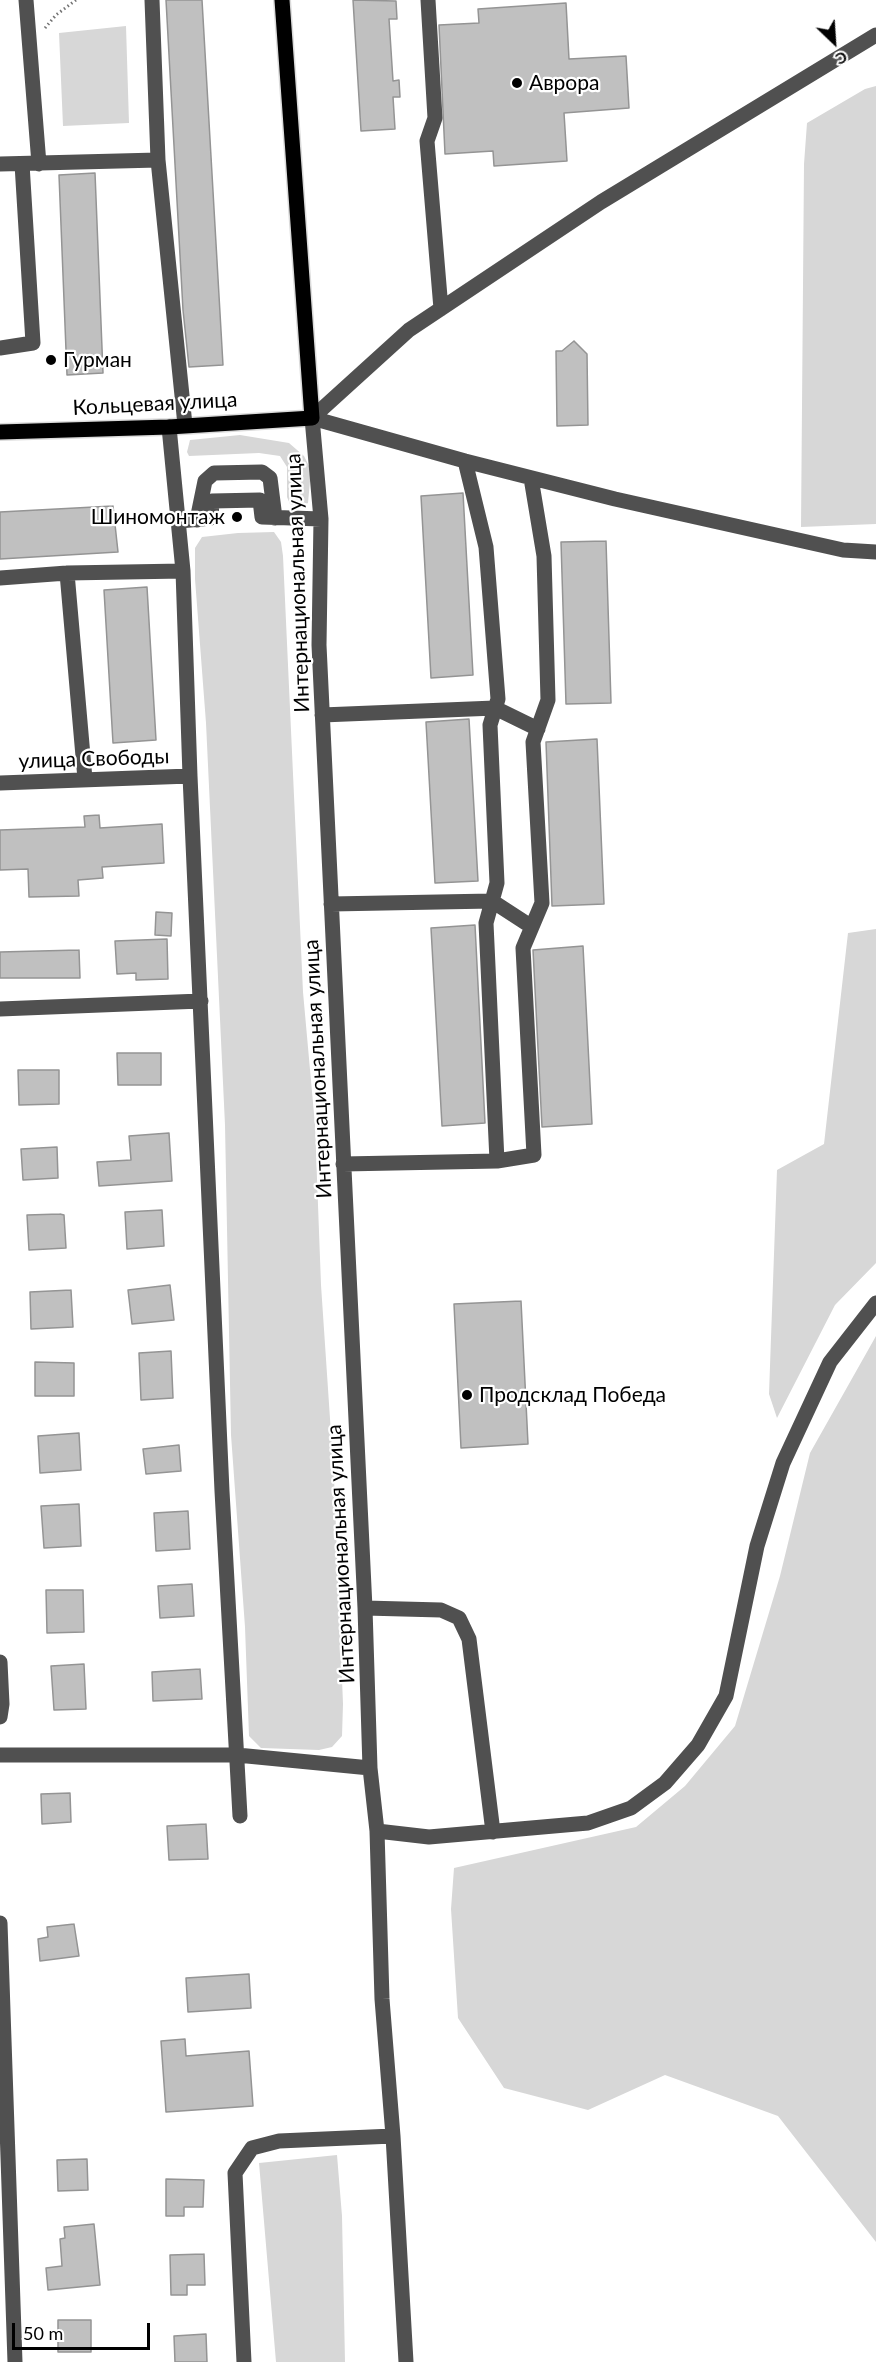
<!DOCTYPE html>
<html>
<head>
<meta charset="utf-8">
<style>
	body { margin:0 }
	#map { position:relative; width:876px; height:2362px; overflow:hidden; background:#fff; font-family:Lato,sans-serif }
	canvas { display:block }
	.north { position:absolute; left:804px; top:12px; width:60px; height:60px; -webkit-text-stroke:4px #fff; paint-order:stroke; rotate:155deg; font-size:16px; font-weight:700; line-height:24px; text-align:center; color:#000 }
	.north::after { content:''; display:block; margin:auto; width:21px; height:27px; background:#000; clip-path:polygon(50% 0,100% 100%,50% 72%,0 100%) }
	.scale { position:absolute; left:12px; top:2323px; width:138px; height:27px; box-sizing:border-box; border:3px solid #000; border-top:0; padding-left:8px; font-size:18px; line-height:21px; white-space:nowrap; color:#000; -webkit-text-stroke:4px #fff; paint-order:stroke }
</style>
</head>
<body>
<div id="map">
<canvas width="876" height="2362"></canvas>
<div class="north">С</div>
<div class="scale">50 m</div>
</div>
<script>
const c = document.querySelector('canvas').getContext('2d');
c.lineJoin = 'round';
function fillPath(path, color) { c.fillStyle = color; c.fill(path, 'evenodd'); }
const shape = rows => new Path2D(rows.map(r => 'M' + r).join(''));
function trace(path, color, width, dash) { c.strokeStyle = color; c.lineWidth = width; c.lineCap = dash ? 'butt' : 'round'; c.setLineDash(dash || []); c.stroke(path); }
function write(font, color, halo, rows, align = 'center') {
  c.font = font + ' Lato,sans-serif'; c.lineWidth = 4.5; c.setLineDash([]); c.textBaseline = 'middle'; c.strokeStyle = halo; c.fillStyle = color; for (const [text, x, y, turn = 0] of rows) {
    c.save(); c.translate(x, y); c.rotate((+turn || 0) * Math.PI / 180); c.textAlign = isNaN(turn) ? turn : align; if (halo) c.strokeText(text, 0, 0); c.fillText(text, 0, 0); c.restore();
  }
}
fillPath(shape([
	[126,26,129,123,63,126,59,33],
	[876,86,876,524,801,527,804,164,807,123,865,89],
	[240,435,289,443,304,456,311,470,308,503,299,507,290,504,287,497,287,467,280,456,259,453,189,456,187,452,190,440],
	[274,532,281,542,283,556,303,992,315,1125,321,1285,334,1478,343,1704,342,1736,332,1747,319,1750,261,1748,249,1736,245,1627,231,1435,225,1125,206,723,195,579,195,548,202,537,238,533],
	[876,929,876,1263,835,1305,777,1418,769,1394,777,1170,824,1144,848,933],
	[876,1336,876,2242,778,2116,665,2075,588,2110,504,2088,458,2018,451,1909,454,1868,636,1827,685,1786,735,1726,780,1576,810,1453],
	[337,2155,342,2216,345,2362,276,2362,259,2163]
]), '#d7d7d7');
const building = shape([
	[166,0,202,0,223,365,189,367,183,310,166,0],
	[353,0,396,1,397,19,389,19,393,81,399,80,400,97,393,97,395,129,361,131,353,0],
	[566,3,569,59,626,56,629,108,564,113,567,161,494,166,493,151,445,154,439,25,479,23,478,9,566,3],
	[95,173,103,373,67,375,59,175,95,173],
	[574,341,587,354,588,425,557,426,556,351,562,351,574,341],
	[463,493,473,675,431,678,421,496,463,493],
	[113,506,118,552,0,559,0,512,113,506],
	[606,541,611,703,566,704,561,542,606,541],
	[147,587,156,740,113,743,104,590,147,587],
	[469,719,478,881,435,883,426,722,469,719],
	[597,739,604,904,552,906,546,742,597,739],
	[99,815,100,828,162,824,164,863,102,867,103,878,78,880,79,896,29,897,28,869,0,870,0,830,85,827,84,816,99,815],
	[156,912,172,913,171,936,155,935,156,912],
	[475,925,485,1123,442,1126,431,928,475,925],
	[167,939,168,979,136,980,136,973,117,974,115,941,167,939],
	[583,946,592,1124,542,1127,533,950,583,946],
	[79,950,80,978,0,978,0,952,79,950],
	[117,1053,161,1053,161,1085,118,1085,117,1053],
	[18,1070,59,1070,59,1104,19,1105,18,1070],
	[169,1133,172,1181,99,1186,97,1162,131,1160,129,1136,169,1133],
	[57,1147,58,1178,23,1180,21,1149,57,1147],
	[162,1210,164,1246,127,1249,125,1212,162,1210],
	[60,1214,64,1215,66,1248,29,1250,27,1215,60,1214],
	[170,1285,174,1320,132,1324,128,1290,170,1285],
	[71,1290,73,1327,31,1329,30,1292,71,1290],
	[521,1301,528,1444,461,1448,454,1304,521,1301],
	[171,1351,173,1398,141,1400,139,1353,171,1351],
	[35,1362,74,1363,74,1396,35,1396,35,1362],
	[79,1433,81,1470,40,1473,38,1436,79,1433],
	[179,1445,181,1471,146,1474,143,1449,179,1445],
	[79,1504,81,1546,44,1548,41,1506,79,1504],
	[188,1511,190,1549,156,1551,154,1513,188,1511],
	[192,1584,194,1616,160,1618,158,1586,192,1584],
	[46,1590,83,1590,84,1632,47,1633,46,1590],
	[84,1664,86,1709,54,1710,51,1666,84,1664],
	[200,1669,202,1699,153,1701,152,1672,200,1669],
	[70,1793,71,1822,42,1824,41,1794,70,1793],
	[206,1824,208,1859,169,1860,167,1826,206,1824],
	[74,1924,79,1956,40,1961,38,1939,48,1937,47,1927,74,1924],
	[249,1974,251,2008,188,2012,186,1978,249,1974],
	[185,2039,186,2056,249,2051,253,2106,166,2112,161,2041,185,2039],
	[87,2159,88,2190,58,2191,57,2160,87,2159],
	[166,2179,204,2180,203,2207,184,2207,184,2216,166,2216,166,2179],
	[94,2224,100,2285,48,2290,46,2268,62,2266,60,2239,65,2238,64,2227,94,2224],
	[204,2254,205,2285,187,2285,187,2295,171,2295,170,2255,204,2254],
	[58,2320,91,2320,91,2352,58,2352,58,2320],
	[206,2334,207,2362,175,2362,174,2336,206,2334]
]);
fillPath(building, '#c0c0c0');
trace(building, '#949494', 1.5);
const major = shape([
	[0,432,169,427,312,418,282,0]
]);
trace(major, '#dbdbdb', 18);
trace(shape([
	[45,28,56,15,76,0]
]), '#727272', 3, [1.5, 3]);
trace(shape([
	[26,0,39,164],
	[152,0,158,160,185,425],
	[428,0,435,118,427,141,441,309],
	[0,164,158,160],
	[0,348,33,343,22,164],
	[312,418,321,519,319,645,365,1608,370,1768,377,1831,382,1999,393,2136,406,2362],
	[312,418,409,330,601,202,876,35],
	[312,418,465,461,615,499,843,550,876,552],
	[169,427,183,571,190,776,222,1491,240,1816],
	[197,520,205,481,214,473,262,472,270,478,275,518],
	[180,521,211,518,212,501,260,500,262,517,321,519],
	[67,573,85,779],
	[0,578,67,573,183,571],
	[322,715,495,708,538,729],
	[0,783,190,776],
	[331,904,492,901,532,927],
	[0,1009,201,1001],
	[497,1161,534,1155,523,948,542,903,533,742,548,700,544,556,531,478],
	[343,1164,497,1161,486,923,497,883,490,725,498,699,486,547,465,461],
	[365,1608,441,1610,459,1618,469,1639,493,1832],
	[0,1662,2,1704,0,1717],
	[0,1755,237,1755,370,1768],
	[377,1831,429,1837,588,1823,631,1808,665,1783,698,1745,726,1696,757,1546,783,1463,830,1362,876,1303],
	[0,1923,15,2362],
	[244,2362,235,2173,252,2148,279,2141,393,2136]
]), '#505050', 15);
trace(major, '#000', 15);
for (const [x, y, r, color] of [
	[517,83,6,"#000"],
	[51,360,6,"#000"],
	[237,517,6,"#000"],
	[467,1395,6,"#000"]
]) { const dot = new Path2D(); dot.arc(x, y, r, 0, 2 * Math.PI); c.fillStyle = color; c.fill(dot); trace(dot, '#fff', 2); }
write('21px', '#000', '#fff', [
	["Аврора",529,83],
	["Гурман",63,360],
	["Шиномонтаж",225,517,"right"],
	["Продсклад Победа",479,1395]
], 'left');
write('21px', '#000', '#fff', [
	["Кольцевая улица",155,404,-3],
	["Интернациональная улица",298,583,-92],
	["улица Свободы",94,759,-2],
	["Интернациональная улица",318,1069,-93],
	["Интернациональная улица",341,1554,-93]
]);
</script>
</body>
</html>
